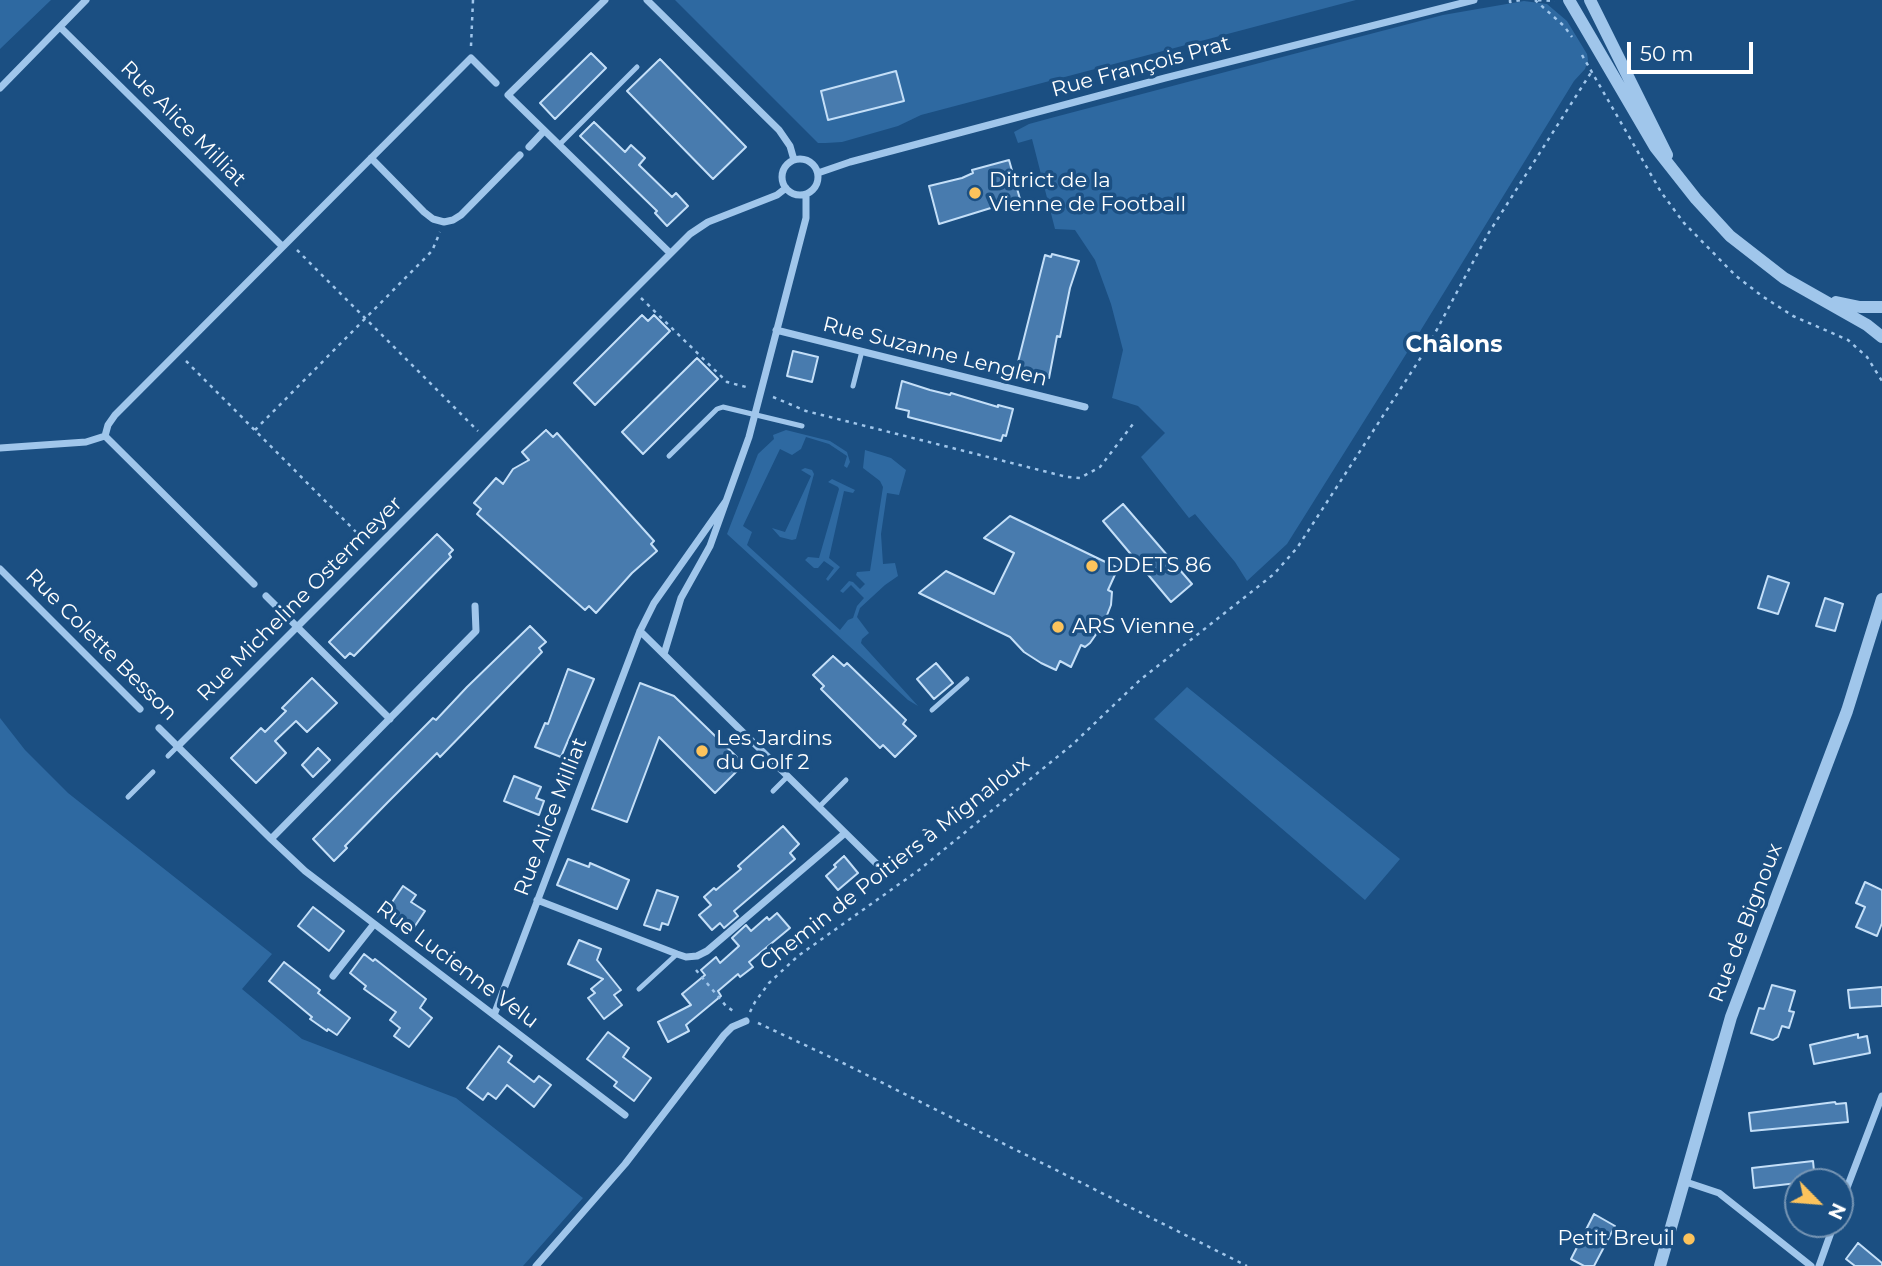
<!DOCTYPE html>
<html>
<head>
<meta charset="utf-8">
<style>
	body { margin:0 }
	#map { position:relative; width:1882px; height:1266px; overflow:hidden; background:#1b4f82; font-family:Montserrat,sans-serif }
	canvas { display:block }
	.north { position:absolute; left:1784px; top:1168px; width:70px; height:70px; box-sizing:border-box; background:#1b4f82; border:2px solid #7695b4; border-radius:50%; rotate:115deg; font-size:19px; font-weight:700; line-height:28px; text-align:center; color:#fff }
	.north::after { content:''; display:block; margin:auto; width:24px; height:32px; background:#fcc35c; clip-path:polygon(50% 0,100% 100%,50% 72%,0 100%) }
	.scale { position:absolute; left:1627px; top:42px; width:126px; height:32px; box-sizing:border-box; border:4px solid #fff; border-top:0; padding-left:9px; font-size:21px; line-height:24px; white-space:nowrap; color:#fff; -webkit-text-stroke:5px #1b4f82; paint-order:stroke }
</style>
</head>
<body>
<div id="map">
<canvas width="1882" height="1266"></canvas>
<div class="north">N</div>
<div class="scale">50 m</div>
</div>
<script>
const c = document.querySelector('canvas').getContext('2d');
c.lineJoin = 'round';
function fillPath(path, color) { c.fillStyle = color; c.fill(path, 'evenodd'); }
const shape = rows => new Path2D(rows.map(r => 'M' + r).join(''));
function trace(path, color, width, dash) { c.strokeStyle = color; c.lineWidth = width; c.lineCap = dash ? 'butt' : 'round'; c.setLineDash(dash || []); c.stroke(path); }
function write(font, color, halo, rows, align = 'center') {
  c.font = font + ' Montserrat,sans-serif'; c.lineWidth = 7; c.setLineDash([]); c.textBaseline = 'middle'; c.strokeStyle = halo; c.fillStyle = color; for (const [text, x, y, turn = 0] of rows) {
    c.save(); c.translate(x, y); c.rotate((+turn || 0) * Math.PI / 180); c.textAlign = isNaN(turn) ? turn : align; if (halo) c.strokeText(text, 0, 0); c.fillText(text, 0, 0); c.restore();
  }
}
fillPath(shape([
	[0,0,51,0,0,49],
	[675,0,1356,0,921,115,898,126,842,142,826,143,818,143],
	[1524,1,1547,4,1567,21,1587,54,1588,60,1585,69,1574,81,1408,351,1287,544,1247,581,1235,562,1195,514,1189,518,1141,457,1165,433,1138,406,1112,398,1123,350,1111,304,1095,260,1075,230,1055,229,1032,139,1018,143,1014,132,1029,124,1051,118,1305,51,1443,15],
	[786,430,830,441,847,452,850,462,847,468,844,466,847,456,829,444,806,437,801,449,792,455,780,449,743,526,752,532,747,545,840,630,848,620,853,618,857,606,864,598,851,585,843,593,840,591,849,581,853,582,860,589,865,584,856,575,857,572,870,571,883,487,880,481,863,468,865,450,891,458,906,470,899,495,887,493,881,534,883,564,895,563,898,576,885,585,860,608,857,617,869,633,862,639,861,643,918,706,908,700,727,534,758,454,774,439,773,435],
	[805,468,812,470,814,474,796,539,792,540,780,537,772,528,785,532,811,476,801,470],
	[832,479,855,490,853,493,844,491,829,558,840,567,828,581,826,579,834,568,824,561,818,568,814,568,805,560,808,557,819,558,839,489,838,487,828,482],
	[1187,687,1400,859,1365,900,1154,719],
	[0,718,25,750,68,793,272,954,242,989,302,1039,456,1098,583,1198,523,1266,0,1266]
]), '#2e69a1');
const building = shape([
	[591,53,606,68,555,119,540,103,591,53],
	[660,59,746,147,713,179,627,91,660,59],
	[896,71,904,101,828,120,821,91,896,71],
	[594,122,625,152,631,145,645,158,639,165,672,197,676,193,688,206,667,226,655,213,657,211,580,136,594,122],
	[1009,160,1020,199,939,224,929,186,962,178,973,173,972,170,1009,160],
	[1052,254,1079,261,1070,288,1060,337,1057,336,1049,378,1016,370,1045,255,1051,257,1052,254],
	[642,315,648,321,654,315,670,331,595,405,574,383,642,315],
	[793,351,818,357,812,382,787,376,793,351],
	[697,358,718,379,643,454,622,432,697,358],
	[902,381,930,390,950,395,951,393,998,407,998,405,1013,409,1006,436,1003,435,1001,441,908,417,909,411,896,408,902,381],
	[546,430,553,437,557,433,654,541,651,544,657,551,632,573,596,613,589,606,585,610,477,514,481,509,474,503,496,478,503,484,513,469,529,460,522,452,546,430],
	[1123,504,1192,584,1171,602,1103,521,1123,504],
	[1010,516,1118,568,1108,590,1112,592,1111,605,1104,623,1090,643,1085,647,1081,645,1071,667,1060,661,1056,670,1041,663,1024,652,1010,637,919,593,946,571,994,594,1014,553,984,538,1010,516],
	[437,534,453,550,449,554,451,557,354,656,350,653,345,658,329,642,437,534],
	[1768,576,1789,583,1778,614,1758,608,1768,576],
	[1825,598,1843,604,1835,631,1816,626,1825,598],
	[530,626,546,642,539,648,542,652,440,757,437,753,388,802,345,846,347,848,334,861,313,839,433,718,436,720,467,687,530,626],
	[833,656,844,666,847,663,906,720,903,724,916,736,895,757,883,745,880,748,821,689,824,686,813,675,833,656],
	[936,663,953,683,934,699,917,679,936,663],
	[568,669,594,679,561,757,535,747,545,723,548,724,568,669],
	[312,678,337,703,307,732,296,721,275,741,286,753,256,783,231,758,261,728,265,732,286,711,282,708,312,678],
	[640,683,674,696,744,764,715,793,659,737,627,822,592,809,640,683],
	[318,748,330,760,313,777,302,765,318,748],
	[514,776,541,787,536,798,544,801,539,815,504,801,514,776],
	[783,826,799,844,790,853,795,859,734,911,738,916,724,928,720,923,712,930,699,915,711,905,704,897,714,888,716,890,741,869,738,866,783,826],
	[844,856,858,873,838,890,826,876,836,867,834,865,844,856],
	[568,859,589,867,590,863,629,880,617,909,557,885,568,859],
	[1865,882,1882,890,1882,923,1877,936,1856,927,1865,907,1856,903,1865,882],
	[403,886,416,895,411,902,425,911,413,929,386,911,403,886],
	[657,890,678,897,668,925,662,923,660,930,644,925,657,890],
	[313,907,344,931,329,951,298,926,313,907],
	[777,913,790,928,749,962,753,967,740,977,738,974,718,991,721,996,686,1025,689,1031,668,1042,658,1022,691,1005,682,994,705,975,701,970,716,957,720,963,739,946,732,938,746,925,751,931,767,917,769,920,777,913],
	[579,940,601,949,597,960,621,990,614,995,622,1005,604,1019,588,998,595,993,591,989,603,979,568,964,579,940],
	[364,954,373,961,375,959,426,999,420,1008,432,1018,409,1047,394,1036,400,1028,390,1020,396,1012,364,989,366,986,350,973,364,954],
	[284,962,320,990,318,993,350,1018,337,1035,328,1029,327,1031,310,1019,312,1017,269,981,284,962],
	[1772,985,1795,991,1789,1011,1794,1012,1789,1028,1782,1026,1778,1037,1773,1040,1751,1033,1759,1008,1764,1009,1772,985],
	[1882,987,1882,1006,1850,1008,1848,990,1882,987],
	[608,1032,629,1048,623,1057,651,1078,634,1101,614,1086,617,1082,587,1059,608,1032],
	[1858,1034,1858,1038,1867,1036,1870,1053,1814,1064,1810,1045,1858,1034],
	[499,1046,512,1056,508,1062,534,1082,539,1076,551,1085,534,1107,507,1085,496,1099,488,1093,483,1100,467,1088,499,1046],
	[1835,1102,1836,1104,1846,1103,1848,1122,1751,1131,1749,1113,1835,1102],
	[1813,1161,1815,1181,1754,1188,1752,1168,1813,1161],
	[1594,1214,1615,1226,1594,1266,1584,1266,1571,1259,1594,1214],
	[1858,1243,1882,1263,1882,1266,1855,1266,1846,1259,1858,1243]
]);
fillPath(building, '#487bae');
trace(building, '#c4dff8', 2);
trace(shape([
	[1510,0,1510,2,1521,0],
	[1535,0,1564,26,1572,37],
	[1538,0,1555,1],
	[471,46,473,0],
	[1582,55,1661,192,1684,223,1736,276,1762,296,1793,316,1848,340,1867,357,1882,381],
	[297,250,478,431],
	[641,298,727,382,750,388],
	[186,361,366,542],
	[773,397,806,411,1067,477,1080,478,1100,467,1133,424],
	[255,430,432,251,440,232],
	[696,970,726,1006,736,1013],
	[750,1012,755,1002,769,983,798,956,919,870,1073,744,1140,680,1274,574,1297,548,1314,522,1427,348,1488,234,1592,71],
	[758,1023,845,1064,1247,1266]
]), '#a0c6eb', 2.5, [3.5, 5]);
trace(shape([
	[559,145,637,67],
	[853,386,862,351],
	[669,456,717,409,723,407,802,426],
	[932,710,967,679],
	[168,756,178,746],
	[773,791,788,776],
	[128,797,153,772],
	[819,807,846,780],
	[639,989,677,954]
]), '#a0c6eb', 5);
trace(shape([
	[605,0,508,95,670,253],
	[647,0,779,130,790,146,794,160],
	[60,27,282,246],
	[0,88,86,0],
	[529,147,544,131],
	[371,158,424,212,433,219,444,222,453,220,461,215,520,155],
	'782 177a18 18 0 1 1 36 0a18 18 0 1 1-36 0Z',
	[818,173,850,162,1165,78,1474,0],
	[776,330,1085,407],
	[105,436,108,425,115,415,471,58,496,83],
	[0,448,86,442,105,436,254,584],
	[0,569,140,709],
	[266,596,390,719],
	[640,631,886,873],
	[664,654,681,598,710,546,749,437,806,218,806,194],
	[159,728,271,839,476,631,475,606],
	[178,746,690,234,708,222,777,195,786,188],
	[271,839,305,871,625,1115],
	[537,900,677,954,686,957,697,956,707,951,845,833],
	[333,976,374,924],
	[494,1015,640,631,654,603,726,501],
	[1683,1181,1719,1193,1811,1266],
	[1840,1206,1882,1096],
	[536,1266,625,1164,724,1035,732,1027,746,1021],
	[1819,1266,1834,1224]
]), '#a0c6eb', 7);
trace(shape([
	[1569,0,1655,147,1696,199,1730,236,1784,278,1867,325,1882,337],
	[1590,0,1667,155],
	[1836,302,1860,307,1882,307],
	[1660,1266,1731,1017,1847,711,1882,599]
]), '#a0c6eb', 12);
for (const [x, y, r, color] of [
	[975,193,7,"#fcc35c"],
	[1092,566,7,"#fcc35c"],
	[1058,627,7,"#fcc35c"],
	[702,751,7,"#fcc35c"],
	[1689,1239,7,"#fcc35c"]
]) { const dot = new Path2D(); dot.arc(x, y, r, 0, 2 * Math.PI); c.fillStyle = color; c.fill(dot); trace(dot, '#1b4f82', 2.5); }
write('21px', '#fff', '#1b4f82', [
	["Rue François Prat",1141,67,-15],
	["Rue Alice Milliat",183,124,45],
	["Rue Suzanne Lenglen",935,352,14],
	["Rue Micheline Ostermeyer",300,599,-45],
	["Rue Colette Besson",101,645,45],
	["Rue Alice Milliat",551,817,-69],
	["Chemin de Poitiers à Mignaloux",895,863,-38],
	["Rue de Bignoux",1746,923,-69],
	["Rue Lucienne Velu",457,965,37]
]);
write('21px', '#fff', '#1b4f82', [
	["Ditrict de la",989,181],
	["Vienne de Football",989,205],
	["DDETS 86",1106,566],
	["ARS Vienne",1072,627],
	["Les Jardins",716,739],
	["du Golf 2",716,763],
	["Petit Breuil",1675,1239,"right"]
], 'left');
write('bold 23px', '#fff', '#1b4f82', [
	["Châlons",1454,345]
]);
</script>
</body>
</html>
